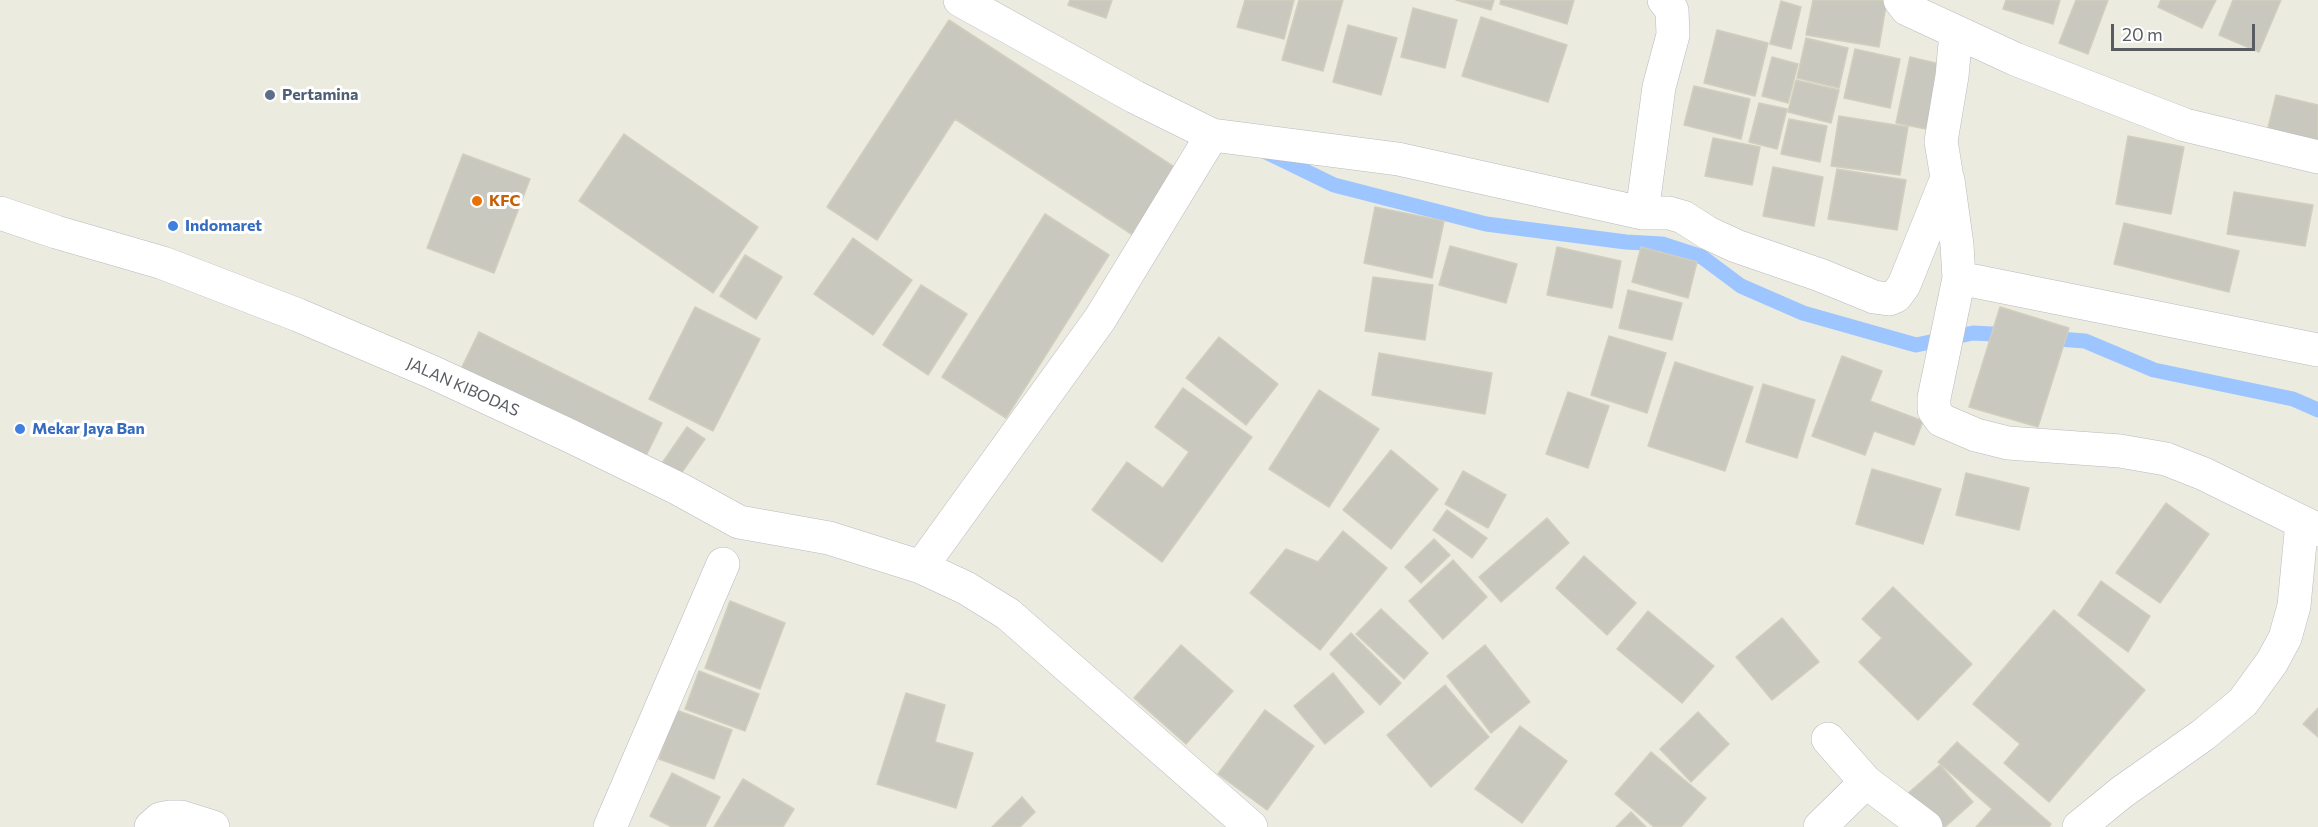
<!DOCTYPE html>
<html>
<head>
<meta charset="utf-8">
<style>
	body { margin:0 }
	#map { position:relative; width:2318px; height:827px; overflow:hidden; background:#ecebdf; font-family:Commissioner,sans-serif }
	canvas { display:block }
	.scale { position:absolute; left:2111px; top:24px; width:144px; height:27px; box-sizing:border-box; border:3px solid #585b61; border-top:0; padding-left:8px; font-size:18px; line-height:21px; white-space:nowrap; color:#585b61; -webkit-text-stroke:4px #fff; paint-order:stroke }
</style>
</head>
<body>
<div id="map">
<canvas width="2318" height="827"></canvas>
<div class="scale">20 m</div>
</div>
<script>
const c = document.querySelector('canvas').getContext('2d');
c.lineJoin = 'round';
const shape = rows => new Path2D(rows.map(r => 'M' + r).join(''));
function trace(path, color, width, dash) { c.strokeStyle = color; c.lineWidth = width; c.lineCap = dash ? 'butt' : 'round'; c.setLineDash(dash || []); c.stroke(path); }
function fillPath(path, color) { c.fillStyle = color; c.fill(path, 'evenodd'); }
function write(font, color, halo, rows, align = 'center') {
  c.font = font + ' Commissioner,sans-serif'; c.lineWidth = 6; c.setLineDash([]); c.textBaseline = 'middle'; c.strokeStyle = halo; c.fillStyle = color; for (const [text, x, y, turn = 0] of rows) {
    c.save(); c.translate(x, y); c.rotate((+turn || 0) * Math.PI / 180); c.textAlign = isNaN(turn) ? turn : align; if (halo) c.strokeText(text, 0, 0); c.fillText(text, 0, 0); c.restore();
  }
}
trace(shape([
	[1266,152,1334,185,1486,224,1626,242,1662,244,1702,257,1741,286,1803,313,1916,345,1973,333,2012,335],
	[2045,338,2085,341,2154,370,2293,399,2318,410]
]), '#9dc5ff', 15);
const building = shape([
	[1070,0,1112,0,1106,18,1068,5,1070,0],
	[1245,0,1294,0,1284,39,1237,27,1245,0],
	[1299,0,1343,0,1323,71,1282,60,1299,0],
	[1456,0,1494,0,1491,10,1456,0],
	[1501,0,1574,0,1567,24,1500,4,1501,0],
	[1813,0,1887,0,1879,47,1806,35,1813,0],
	[2006,0,2060,0,2053,24,2003,9,2006,0],
	[2076,0,2108,0,2088,54,2059,43,2076,0],
	[2161,0,2216,0,2202,28,2158,7,2161,0],
	[2233,0,2281,0,2259,52,2219,35,2233,0],
	[1781,1,1801,7,1791,49,1770,44,1781,1],
	[1413,8,1457,20,1445,68,1401,57,1413,8],
	[1481,17,1567,45,1548,102,1462,76,1481,17],
	[949,20,1182,172,1139,239,955,119,877,240,827,207,949,20],
	[1348,25,1397,38,1381,95,1333,82,1348,25],
	[1717,30,1768,43,1755,96,1704,83,1717,30],
	[1806,38,1848,48,1839,88,1797,78,1806,38],
	[1855,49,1900,59,1890,108,1844,98,1855,49],
	[1772,57,1798,64,1788,103,1762,96,1772,57],
	[1910,57,1944,65,1931,130,1896,123,1910,57],
	[1796,80,1839,90,1831,123,1788,112,1796,80],
	[1694,86,1750,99,1741,139,1684,125,1694,86],
	[2276,95,2318,105,2318,144,2267,132,2276,95],
	[1759,103,1787,109,1777,149,1749,142,1759,103],
	[1839,116,1908,127,1900,175,1831,166,1839,116],
	[1789,119,1827,126,1820,162,1781,154,1789,119],
	[624,134,758,227,713,293,579,201,624,134],
	[2128,136,2184,147,2171,214,2116,204,2128,136],
	[1713,138,1760,147,1752,185,1705,176,1713,138],
	[463,154,530,179,494,273,427,248,463,154],
	[1773,167,1823,177,1814,226,1763,216,1773,167],
	[1837,169,1906,180,1897,230,1828,219,1837,169],
	[2234,192,2313,205,2305,246,2227,234,2234,192],
	[1375,207,1444,221,1432,278,1364,263,1375,207],
	[1045,214,1109,255,1006,418,942,377,1045,214],
	[2124,223,2239,251,2229,292,2114,264,2124,223],
	[853,238,912,280,873,335,814,294,853,238],
	[1450,246,1517,264,1506,303,1439,285,1450,246],
	[1557,247,1621,261,1612,308,1547,295,1557,247],
	[1641,247,1697,262,1688,298,1632,282,1641,247],
	[745,255,782,277,756,319,720,296,745,255],
	[1373,277,1433,285,1425,340,1365,331,1373,277],
	[921,285,967,314,928,375,883,345,921,285],
	[1628,290,1682,303,1672,340,1619,328,1628,290],
	[695,307,760,339,713,431,649,399,695,307],
	[2000,307,2069,328,2038,427,1969,407,2000,307],
	[479,332,662,423,643,462,460,371,479,332],
	[1609,336,1666,353,1647,413,1591,395,1609,336],
	[1219,337,1278,384,1246,425,1186,378,1219,337],
	[1379,353,1492,373,1485,414,1372,395,1379,353],
	[1842,356,1882,371,1870,401,1923,421,1914,445,1874,431,1865,455,1812,436,1842,356],
	[1675,362,1753,387,1725,471,1648,446,1675,362],
	[1763,384,1815,400,1797,458,1746,442,1763,384],
	[1183,388,1252,437,1162,562,1092,510,1127,462,1163,488,1189,452,1155,427,1183,388],
	[1319,390,1379,429,1329,507,1269,469,1319,390],
	[1568,392,1609,406,1588,468,1546,454,1568,392],
	[687,427,705,439,678,478,660,466,687,427],
	[1391,450,1438,489,1391,549,1343,510,1391,450],
	[1872,469,1941,489,1923,544,1856,524,1872,469],
	[1463,471,1506,495,1488,528,1445,504,1463,471],
	[1966,473,2029,488,2019,530,1956,515,1966,473],
	[2166,503,2209,534,2160,603,2116,573,2166,503],
	[1447,510,1487,538,1472,558,1433,530,1447,510],
	[1547,518,1569,543,1501,602,1479,577,1547,518],
	[1343,531,1387,568,1320,650,1250,593,1286,549,1318,562,1343,531],
	[1434,539,1450,555,1421,583,1405,567,1434,539],
	[1584,556,1636,603,1607,635,1556,588,1584,556],
	[1453,560,1487,597,1443,639,1409,601,1453,560],
	[2101,581,2150,616,2128,652,2078,615,2101,581],
	[1893,587,1972,664,1918,720,1859,662,1882,638,1862,619,1893,587],
	[730,601,785,623,760,689,705,668,730,601],
	[1381,609,1428,653,1404,679,1356,634,1381,609],
	[2054,610,2145,690,2049,802,2004,763,2020,744,1973,704,2054,610],
	[1648,611,1714,666,1682,703,1617,649,1648,611],
	[1782,618,1819,662,1772,700,1736,657,1782,618],
	[1351,633,1401,683,1380,705,1330,654,1351,633],
	[1181,645,1233,691,1186,744,1134,698,1181,645],
	[1485,645,1530,702,1491,733,1447,676,1485,645],
	[699,671,759,694,745,731,685,709,699,671],
	[1333,673,1364,712,1325,744,1294,706,1333,673],
	[1445,685,1489,737,1431,787,1387,735,1445,685],
	[906,693,945,705,935,742,973,753,956,808,877,784,906,693],
	[2318,708,2318,737,2303,724,2318,708],
	[676,710,732,730,714,779,659,759,676,710],
	[1265,710,1314,746,1267,810,1218,774,1265,710],
	[1698,712,1729,744,1691,782,1660,749,1698,712],
	[1520,726,1567,761,1522,823,1475,789,1520,726],
	[1957,742,2051,824,2049,827,1976,827,1992,809,1938,762,1957,742],
	[1651,752,1706,798,1681,827,1654,827,1615,794,1651,752],
	[1940,765,1973,802,1945,827,1932,827,1905,796,1940,765],
	[672,773,720,797,705,827,672,827,650,816,672,773],
	[743,779,794,809,783,827,714,827,743,779],
	[1022,797,1035,812,1020,827,992,827,1022,797],
	[1631,812,1646,827,1616,827,1631,812]
]);
fillPath(building, '#c9c8bf');
trace(building, '#d1cebe', 1.5);
const minor = shape([
	[960,0,1135,97,1212,135,1398,159,1642,213,1669,213,1683,217,1708,233,1736,246,1820,275,1874,297,1889,299,1896,296,1904,285,1947,178,1941,141,1952,76,1956,33],
	[1900,0,1907,9,2015,59,2185,125,2318,157],
	[1948,180,1957,245,1959,278,1934,398,1934,410,1941,420,1976,435,2008,443,2120,451,2166,459,2204,474,2318,530],
	[0,213,56,232,163,263,298,315,432,372,566,434,679,489,739,522,829,538,921,567,966,588,1008,614,1251,827],
	[1642,213,1659,87,1673,35,1672,10,1664,0],
	[1959,278,2318,350],
	[921,567,1100,319,1212,135],
	[1828,739,1866,782],
	[151,827,160,819,170,817,181,817,213,827],
	[610,827,723,564],
	[1820,827,1866,782,1926,827],
	[2079,827,2122,792,2203,735,2243,702,2272,662,2285,638,2294,606,2302,522]
]);
trace(minor, '#b8b9bf', 34);
trace(minor, '#fff', 33);
for (const [x, y, r, color] of [
	[270,95,6,"#5c6f8a"],
	[477,201,6,"#e8710a"],
	[173,226,6,"#3f7fe0"],
	[20,429,6,"#3f7fe0"]
]) { const dot = new Path2D(); dot.arc(x, y, r, 0, 2 * Math.PI); c.fillStyle = color; c.fill(dot); trace(dot, '#fff', 2); }
write('bold 16px', '#4e5e75', '#fff', [
	["Pertamina",282,95]
], 'left');
write('bold 16px', '#c56008', '#fff', [
	["KFC",489,201]
], 'left');
write('bold 16px', '#366cbe', '#fff', [
	["Indomaret",185,226],
	["Mekar Jaya Ban",32,429]
], 'left');
write('16px', '#585b61', '#fff', [
	["JALAN KIBODAS",463,387,24]
]);
</script>
</body>
</html>
